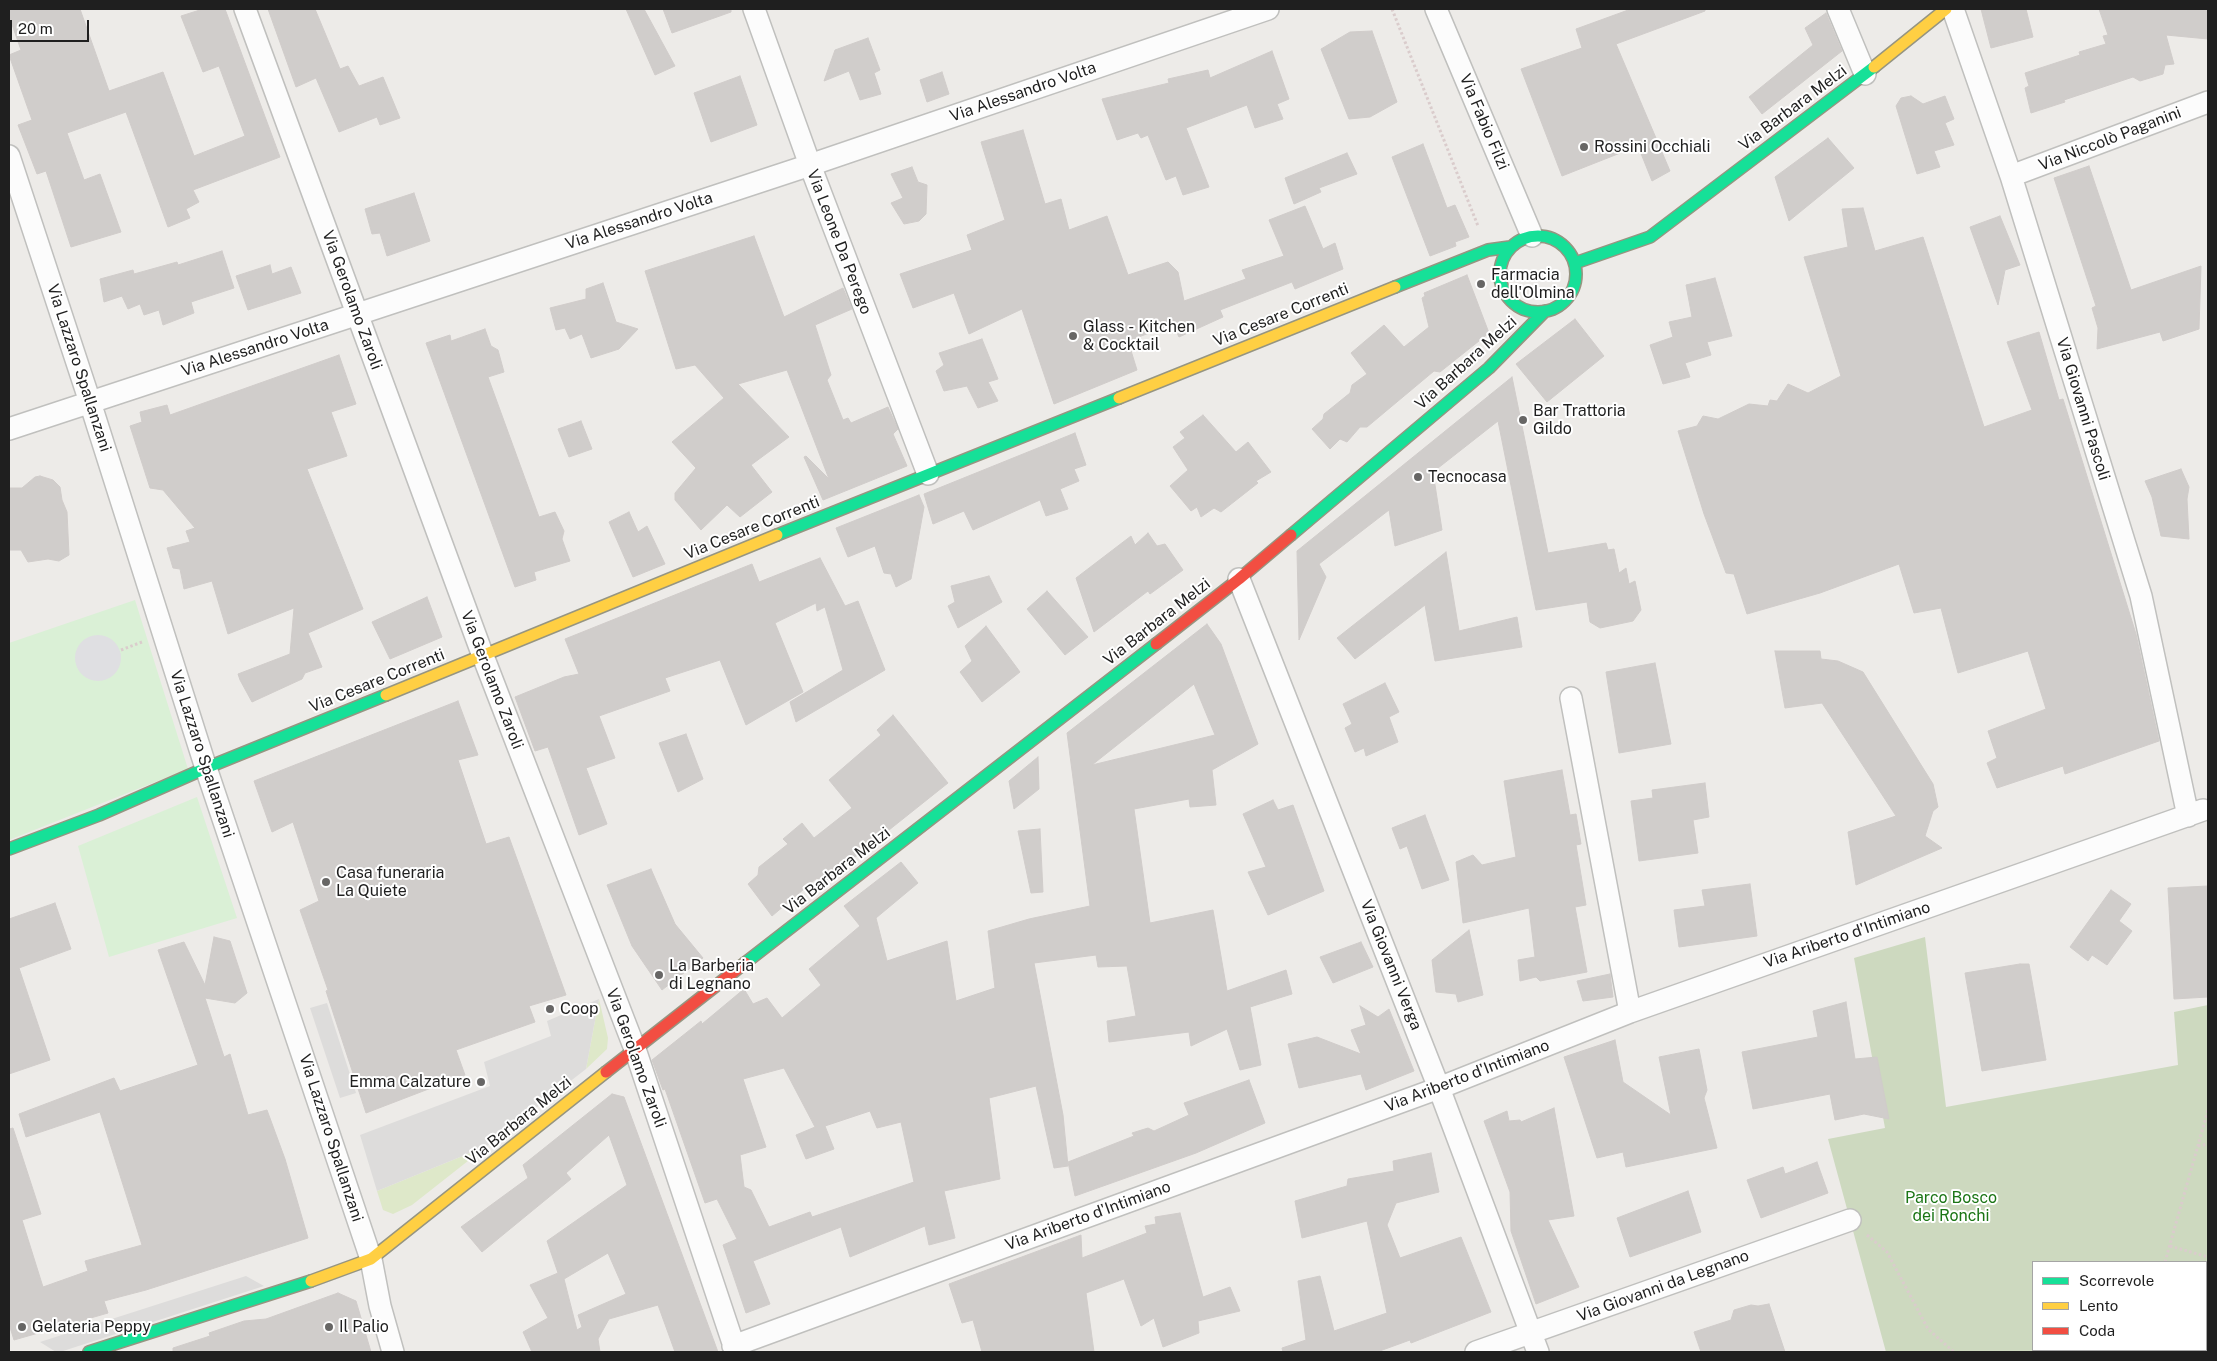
<!DOCTYPE html>
<html>
<head>
<meta charset="utf-8">
<style>
	body { margin:0 }
	#map { position:relative; width:2217px; height:1361px; overflow:hidden; background:#edebe8; font-family:"Public Sans",sans-serif }
	canvas { display:block }
	.frame { position:absolute; inset:0; border:10px solid #1f1f1f; pointer-events:none }
	.legend { position:absolute; left:2032px; top:1261px; width:175px; height:90px; box-sizing:border-box; background:#fff; border:1px solid #a5a5a5; margin:0; padding:6px 9px; list-style:none; font-size:15px; color:#1f1f1f }
	.legend li { display:flex; align-items:center; gap:10px; height:25px }
	.legend b { width:25px; border:1px solid #a5a5a5 }
	.scale { position:absolute; left:10px; top:20px; width:79px; height:22px; box-sizing:border-box; border:2px solid #1f1f1f; border-top:0; padding-left:6px; font-size:15px; line-height:18px; white-space:nowrap; color:#1f1f1f; -webkit-text-stroke:4px #fff; paint-order:stroke }
</style>
</head>
<body>
<div id="map">
<canvas width="2217" height="1361"></canvas>
<div class="frame"></div>
<ul class="legend">
<li><b style="height:6px;background:#16e098"></b>Scorrevole</li>
<li><b style="height:6px;background:#ffcf43"></b>Lento</li>
<li><b style="height:6px;background:#f24e42"></b>Coda</li>
</ul>
<div class="scale">20 m</div>
</div>
<script>
const c = document.querySelector('canvas').getContext('2d');
c.lineJoin = 'round';
function fillPath(path, color) { c.fillStyle = color; c.fill(path, 'evenodd'); }
const shape = rows => new Path2D(rows.map(r => 'M' + r).join(''));
function trace(path, color, width, dash) { c.strokeStyle = color; c.lineWidth = width; c.lineCap = dash ? 'butt' : 'round'; c.setLineDash(dash || []); c.stroke(path); }
function write(font, color, halo, rows, align = 'center') {
  c.font = font + ' "Public Sans",sans-serif'; c.lineWidth = 4; c.setLineDash([]); c.textBaseline = 'middle'; c.strokeStyle = halo; c.fillStyle = color; for (const [text, x, y, turn = 0] of rows) {
    c.save(); c.translate(x, y); c.rotate((+turn || 0) * Math.PI / 180); c.textAlign = isNaN(turn) ? turn : align; if (halo) c.strokeText(text, 0, 0); c.fillText(text, 0, 0); c.restore();
  }
}
fillPath(shape([
	[599,999,608,1038,607,1049,586,1069],
	[487,1146,412,1205,393,1214,383,1210,377,1191]
]), '#dee8c9');
fillPath(shape([
	[1925,937,1946,1107,2178,1065,2174,1012,2208,1005,2208,1352,1886,1352,1828,1139,1885,1128,1854,958],
	[2033,1262,2206,1262,2206,1350,2033,1350]
]), '#cdd9bf');
fillPath(shape([
	[135,600,188,769,9,840,9,643],
	[197,797,237,918,109,957,78,846]
]), '#daf0d6');
fillPath(shape([
	[599,999,586,1069,487,1146,377,1191,360,1135,490,1086,484,1062,551,1036,547,1021],
	[327,1003,356,1093,340,1098,310,1008],
	[246,1276,264,1286,60,1352,56,1352,40,1342]
]), '#dddcdb');
fillPath(shape([
	'75 658a23 23 0 1 1 46 0a23 23 0 1 1-46 0Z'
]), '#dfdfe2');
const building = shape([
	[9,9,80,9,109,91,163,72,194,156,245,136,219,66,203,72,181,16,203,9,225,9,280,157,193,190,199,202,186,209,190,218,168,227,126,112,67,133,84,180,100,174,121,232,71,247,46,171,37,174,18,125,32,120,9,55,21,50,9,16,9,9],
	[268,9,315,9,340,69,348,66,359,86,383,77,400,118,380,125,377,117,339,132,316,78,296,87,268,9],
	[626,9,644,9,675,66,655,75,626,9],
	[663,9,731,9,731,12,672,33,663,9],
	[1631,9,1705,9,1705,11,1616,44,1670,171,1652,181,1638,146,1562,176,1521,69,1582,48,1576,29,1631,9],
	[1981,9,2026,9,2033,37,1991,48,1981,9],
	[2099,9,2208,9,2208,39,2166,35,2174,64,2165,65,2163,74,2140,81,2133,77,2064,100,2065,102,2031,113,2025,88,2029,86,2025,73,2080,55,2079,52,2106,44,2103,36,2108,35,2099,9],
	[1826,13,1842,51,1762,114,1749,97,1813,45,1805,28,1826,13],
	[1372,31,1397,102,1370,117,1349,119,1321,49,1350,32,1372,31],
	[868,38,880,70,874,73,881,94,860,100,849,71,824,81,835,50,868,38],
	[1272,51,1289,99,1277,104,1283,119,1255,128,1247,105,1186,128,1209,187,1183,195,1176,176,1166,180,1148,135,1141,138,1138,133,1117,140,1102,99,1169,83,1168,79,1208,70,1210,78,1272,51],
	[942,72,949,94,927,102,920,80,942,72],
	[740,76,757,125,711,142,694,93,740,76],
	[1911,96,1923,104,1945,96,1954,119,1945,123,1954,145,1934,151,1940,167,1917,174,1896,106,1901,98,1911,96],
	[1023,130,1045,204,1061,199,1069,230,1107,216,1128,275,1168,262,1178,272,1184,301,1246,279,1242,270,1284,256,1269,220,1305,206,1323,249,1335,243,1343,269,1295,289,1292,282,1220,310,1223,317,1179,337,1173,324,1128,341,1137,370,1054,404,1022,309,969,334,954,293,913,308,900,274,972,250,967,235,1005,220,981,142,1023,130],
	[1828,138,1854,168,1789,221,1775,177,1828,138],
	[1423,144,1447,208,1455,205,1469,237,1455,242,1456,246,1430,256,1392,157,1423,144],
	[1347,153,1357,174,1319,188,1321,192,1294,204,1285,178,1347,153],
	[2089,166,2131,290,2201,266,2199,329,2163,341,2160,332,2097,349,2098,328,2092,308,2096,306,2054,178,2089,166],
	[912,167,918,182,927,185,926,214,919,221,904,224,891,203,903,198,891,174,912,167],
	[414,193,430,241,387,256,380,233,372,234,365,209,414,193],
	[1863,208,1875,251,1923,237,1984,427,2032,410,2007,342,2039,332,2059,400,2063,399,2136,634,2159,741,2065,774,2063,766,1997,788,1987,763,1997,758,1988,731,2046,709,2028,651,1958,673,1941,608,1914,613,1899,564,1820,593,1747,614,1734,574,1726,573,1704,514,1678,431,1697,426,1703,416,1718,419,1749,404,1768,406,1770,400,1777,401,1788,384,1808,393,1841,376,1804,257,1848,247,1842,209,1863,208],
	[2000,216,2020,265,2005,270,1998,305,1970,227,2000,216],
	[754,236,784,317,843,288,852,309,815,325,831,375,827,380,843,420,848,418,851,423,888,407,898,429,893,434,907,466,823,500,804,457,806,456,829,479,787,370,738,384,789,437,751,465,772,492,740,517,727,505,701,530,675,500,675,493,696,468,672,442,724,398,695,365,676,369,645,271,754,236],
	[222,251,234,288,191,302,194,313,163,325,159,310,144,315,140,304,128,309,122,296,104,302,100,279,133,270,134,274,177,262,178,265,222,251],
	[270,265,272,274,291,267,301,293,248,310,236,276,270,265],
	[1467,275,1489,333,1440,372,1434,371,1367,427,1360,427,1347,442,1340,439,1330,449,1312,429,1323,419,1324,414,1350,393,1352,385,1367,374,1351,353,1384,325,1404,347,1429,327,1422,298,1425,296,1424,293,1467,275],
	[1715,278,1732,336,1707,342,1711,355,1685,363,1690,377,1663,384,1650,345,1673,337,1669,322,1692,317,1686,285,1715,278],
	[603,283,616,322,638,329,619,349,591,358,582,334,570,339,565,328,556,330,550,308,586,299,586,289,603,283],
	[1575,319,1604,356,1547,402,1516,364,1575,319],
	[485,329,491,346,498,350,504,372,488,377,539,517,555,512,564,531,562,539,570,561,534,572,536,580,515,587,426,343,450,335,451,341,485,329],
	[982,339,998,379,988,382,998,401,978,408,967,386,944,391,936,371,944,365,939,353,982,339],
	[339,355,356,404,331,412,347,456,307,469,363,609,308,633,322,667,305,673,302,679,252,702,240,680,238,674,290,654,294,608,228,634,212,581,184,589,180,569,173,568,167,548,190,542,186,531,195,528,163,490,150,488,130,426,142,422,140,412,167,405,170,415,339,355],
	[1512,377,1548,553,1606,543,1608,550,1614,549,1619,573,1626,568,1629,584,1635,581,1641,610,1633,621,1600,628,1590,622,1587,602,1536,610,1498,421,1433,472,1442,530,1395,546,1389,510,1319,564,1326,577,1299,640,1297,551,1512,377],
	[1203,415,1236,452,1248,442,1271,472,1256,481,1258,483,1221,512,1214,508,1201,517,1197,507,1191,511,1170,486,1188,470,1173,447,1185,438,1180,432,1203,415],
	[581,421,592,449,569,457,558,429,581,421],
	[1075,433,1086,465,1074,469,1079,481,1060,489,1068,509,1046,516,1040,500,973,530,964,511,933,524,924,494,1075,433],
	[2181,469,2189,487,2187,499,2189,539,2161,536,2152,497,2145,481,2181,469],
	[40,476,53,480,60,487,62,500,67,512,69,555,59,561,48,559,28,562,21,550,9,550,9,488,22,488,35,477,40,476],
	[919,495,924,507,911,579,896,587,891,574,884,573,875,546,848,557,836,528,919,495],
	[629,512,638,532,647,526,665,564,633,577,609,522,629,512],
	[1148,533,1157,546,1165,544,1183,570,1150,594,1148,591,1094,632,1076,578,1131,536,1135,545,1148,533],
	[1446,552,1459,631,1517,617,1522,647,1435,661,1425,605,1355,659,1337,638,1446,552],
	[820,558,845,606,858,601,885,670,796,722,790,702,843,670,825,607,817,611,816,603,775,623,803,692,746,725,720,660,665,678,670,691,599,716,615,758,586,768,607,824,579,835,548,747,535,751,515,697,564,677,579,674,565,639,752,564,759,582,820,558],
	[989,576,1002,602,958,628,948,606,955,602,951,586,989,576],
	[1047,591,1088,637,1065,655,1027,609,1047,591],
	[427,597,442,637,390,659,372,622,427,597],
	[1207,624,1221,644,1258,744,1212,770,1216,805,1190,807,1189,799,1134,809,1150,923,1213,910,1227,991,1286,970,1292,994,1250,1007,1261,1065,1240,1070,1227,1029,1191,1046,1189,1032,1109,1042,1107,1021,1136,1016,1127,966,1098,967,1096,955,1034,963,1063,1115,1068,1166,1054,1168,1036,1086,989,1098,1000,1179,944,1191,955,1238,929,1245,925,1226,850,1257,841,1227,753,1261,770,1304,746,1313,723,1245,737,1239,717,1199,705,1203,665,1089,663,1090,652,1060,701,1021,702,1024,744,989,753,1004,767,998,782,1018,821,985,809,969,860,926,844,906,901,862,918,883,876,918,887,961,947,941,956,1001,995,988,988,931,1029,919,1090,906,1067,733,1207,624],
	[1194,684,1215,735,1092,765,1194,684],
	[784,1068,815,1127,796,1135,806,1159,834,1149,825,1126,870,1111,877,1128,901,1122,914,1182,812,1217,810,1212,769,1227,751,1190,744,1187,740,1155,766,1147,743,1079,784,1068],
	[986,626,1020,672,982,702,960,672,972,661,965,646,986,626],
	[1775,651,1820,651,1821,659,1838,661,1863,672,1933,784,1938,807,1933,811,1925,836,1942,848,1856,885,1848,832,1896,816,1822,703,1785,708,1775,651],
	[1655,663,1671,744,1619,753,1606,672,1655,663],
	[1385,683,1399,712,1389,717,1398,742,1366,756,1364,748,1355,752,1345,728,1352,724,1343,704,1385,683],
	[458,701,478,755,458,760,486,844,509,837,566,995,529,1006,535,1022,456,1050,465,1075,366,1113,326,991,328,990,300,910,319,901,293,822,272,832,254,781,458,701],
	[893,715,948,783,825,881,823,878,820,881,817,878,772,916,748,884,758,875,759,867,788,844,783,839,802,823,814,838,852,808,829,780,881,735,877,730,893,715],
	[686,734,703,779,678,792,659,743,686,734],
	[1038,757,1039,789,1014,809,1009,781,1038,757],
	[1562,770,1570,815,1576,814,1581,844,1576,845,1586,905,1575,907,1587,972,1540,981,1536,977,1520,981,1518,960,1535,957,1529,908,1463,923,1456,862,1473,855,1482,865,1516,857,1504,781,1562,770],
	[1705,783,1709,817,1693,820,1698,853,1639,861,1631,801,1653,798,1652,790,1705,783],
	[1273,800,1278,810,1293,805,1324,891,1268,915,1248,872,1266,867,1243,814,1273,800],
	[1425,815,1449,880,1422,889,1407,846,1400,849,1392,828,1425,815],
	[1040,829,1043,892,1031,893,1018,831,1040,829],
	[651,869,675,924,703,958,662,990,632,946,607,885,651,869],
	[1750,884,1757,936,1679,947,1674,910,1705,906,1702,890,1750,884],
	[2208,886,2208,997,2174,999,2168,888,2208,886],
	[2111,890,2131,904,2119,921,2132,931,2107,965,2092,955,2088,961,2070,947,2111,890],
	[55,903,71,949,19,968,50,1060,9,1074,9,919,55,903],
	[1469,930,1483,995,1458,1002,1456,994,1436,992,1432,960,1469,930],
	[214,937,230,941,247,993,235,1003,205,998,224,1057,230,1054,248,1115,267,1110,285,1159,308,1238,146,1290,104,1301,108,1313,14,1340,9,1324,9,1129,13,1128,41,1214,22,1220,43,1287,88,1271,85,1261,142,1245,100,1112,26,1137,19,1114,114,1078,120,1091,198,1065,158,950,184,942,205,985,214,937],
	[1361,942,1373,967,1333,983,1320,957,1361,942],
	[2020,964,2029,964,2046,1060,1982,1071,1965,973,2020,964],
	[1610,974,1613,997,1583,1001,1577,981,1610,974],
	[1846,1002,1855,1059,1877,1057,1889,1119,1864,1114,1835,1120,1830,1094,1753,1109,1742,1052,1818,1037,1813,1011,1846,1002],
	[1360,1006,1378,1017,1389,1009,1414,1071,1366,1090,1361,1074,1299,1088,1288,1044,1317,1037,1361,1054,1351,1030,1366,1025,1360,1006],
	[1615,1040,1623,1082,1671,1115,1659,1057,1699,1049,1707,1090,1704,1098,1717,1148,1626,1167,1623,1152,1597,1158,1564,1057,1615,1040],
	[1249,1080,1265,1123,1196,1153,1075,1196,1068,1162,1134,1136,1132,1133,1148,1128,1154,1131,1189,1115,1184,1103,1249,1080],
	[612,1094,624,1097,718,1352,675,1352,658,1305,609,1319,598,1339,600,1352,532,1352,523,1332,548,1318,530,1285,558,1273,547,1241,627,1185,609,1135,566,1173,571,1179,482,1252,461,1227,528,1178,523,1165,612,1094],
	[608,1253,626,1294,578,1315,582,1327,577,1330,564,1279,608,1253],
	[1554,1108,1574,1216,1548,1220,1579,1287,1536,1304,1511,1231,1510,1192,1484,1121,1507,1111,1509,1121,1520,1120,1521,1122,1554,1108],
	[1431,1153,1439,1192,1396,1203,1387,1225,1400,1258,1461,1237,1491,1312,1411,1343,1410,1340,1377,1352,1283,1352,1282,1348,1306,1340,1298,1281,1320,1276,1334,1331,1387,1313,1367,1221,1302,1238,1295,1201,1347,1186,1348,1179,1394,1171,1393,1161,1431,1153],
	[1817,1162,1828,1193,1761,1218,1747,1180,1783,1167,1785,1174,1817,1162],
	[1688,1191,1701,1232,1630,1257,1617,1218,1688,1191],
	[1180,1213,1203,1297,1230,1287,1240,1311,1198,1321,1199,1333,1163,1347,1154,1318,1141,1326,1124,1279,1086,1293,1094,1352,982,1352,973,1320,962,1323,949,1284,1081,1235,1082,1258,1147,1233,1145,1226,1156,1224,1155,1217,1180,1213],
	[338,1293,356,1301,371,1352,173,1352,173,1348,210,1336,209,1333,244,1321,266,1319,338,1293],
	[1769,1304,1785,1352,1701,1352,1694,1332,1731,1320,1734,1310,1751,1305,1758,1306,1769,1304]
]);
fillPath(building, '#d0cdcb');
trace(building, '#d0ccca', 1);
const street = shape([
	[245,9,483,656,635,1049,736,1352],
	[754,9,810,165,928,474],
	[1436,9,1532,236],
	[1838,9,1865,74],
	[1953,9,2011,176,2141,596,2188,816],
	[9,156,90,402,206,768,371,1259,380,1306,393,1352],
	[2011,176,2208,102],
	[9,429,810,165,1268,9],
	[1239,579,1439,1088,1538,1352],
	[1571,698,1630,1012],
	[733,1346,1439,1088,1630,1012,2203,810],
	[1476,1352,1850,1220]
]);
const fast = shape([
	'1500 274a38 38 0 1 1 76 0a38 38 0 1 1-76 0Z',
	[1575,263,1650,237,1874,67],
	[1395,287,1488,250,1510,247],
	[777,535,1119,398],
	[1291,535,1489,368,1545,311],
	[9,849,99,815,206,768,386,695],
	[745,963,1156,644],
	[89,1352,311,1281]
]);
const slow = shape([
	[1874,67,1946,9],
	[1119,398,1395,287],
	[386,695,777,535],
	[311,1281,371,1259,606,1072]
]);
const jam = shape([
	[1156,644,1239,579,1291,535],
	[606,1072,745,963]
]);
trace(street, '#c0c0be', 24);
trace(fast, '#969581', 14);
trace(slow, '#969581', 14);
trace(jam, '#969581', 14);
trace(shape([
	[1392,9,1478,226],
	[121,650,142,642],
	[2198,1146,2208,1144],
	[1867,1235,1887,1252,1928,1329,1954,1352],
	[2170,1246,2208,1257],
	[2165,1262,2208,1110],
	[2146,1352,2146,1350]
]), '#dacccc', 3, [2.5, 2.5]);
trace(street, '#fcfcfc', 21);
trace(fast, '#16e098', 11);
trace(slow, '#ffcf43', 11);
trace(jam, '#f24e42', 11);
for (const [x, y, r, color] of [
	[1584,147,5,"#676665"],
	[1481,284,5,"#676665"],
	[1073,336,5,"#676665"],
	[1523,420,5,"#676665"],
	[1418,477,5,"#676665"],
	[326,882,5,"#676665"],
	[659,975,5,"#676665"],
	[550,1009,5,"#676665"],
	[481,1082,5,"#676665"],
	[22,1327,5,"#676665"],
	[329,1327,5,"#676665"]
]) { const dot = new Path2D(); dot.arc(x, y, r, 0, 2 * Math.PI); c.fillStyle = color; c.fill(dot); trace(dot, '#fff', 2); }
write('16px', '#1f1f1f', '#fff', [
	["Via Alessandro Volta",1023,92,-19],
	["Via Barbara Melzi",1793,108,-37],
	["Via Fabio Filzi",1484,122,67],
	["Via Niccolò Paganini",2110,139,-21],
	["Via Alessandro Volta",639,221,-18],
	["Via Leone Da Perego",839,242,69],
	["Via Gerolamo Zaroli",352,300,70],
	["Via Cesare Correnti",1281,315,-22],
	["Via Alessandro Volta",255,348,-18],
	["Via Barbara Melzi",1466,363,-42],
	["Via Lazzaro Spallanzani",79,368,72],
	["Via Giovanni Pascoli",2083,409,73],
	["Via Cesare Correnti",752,528,-22],
	["Via Barbara Melzi",1157,622,-38],
	["Via Gerolamo Zaroli",492,680,69],
	["Via Cesare Correnti",377,681,-22],
	["Via Lazzaro Spallanzani",202,754,72],
	["Via Barbara Melzi",837,871,-38],
	["Via Ariberto d'Intimiano",1847,935,-19],
	["Via Giovanni Verga",1391,965,68],
	["Via Gerolamo Zaroli",636,1058,70],
	["Via Ariberto d'Intimiano",1467,1076,-21],
	["Via Barbara Melzi",519,1121,-39],
	["Via Lazzaro Spallanzani",331,1138,72],
	["Via Ariberto d'Intimiano",1088,1216,-20],
	["Via Giovanni da Legnano",1663,1286,-20]
]);
write('16px', '#1f1f1f', '#fff', [
	["Rossini Occhiali",1594,147],
	["Farmacia",1491,275],
	["dell'Olmina",1491,293],
	["Glass - Kitchen",1083,327],
	["& Cocktail",1083,345],
	["Bar Trattoria",1533,411],
	["Gildo",1533,429],
	["Tecnocasa",1428,477],
	["Casa funeraria",336,873],
	["La Quiete",336,891],
	["La Barberia",669,966],
	["di Legnano",669,984],
	["Coop",560,1009],
	["Emma Calzature",471,1082,"right"],
	["Gelateria Peppy",32,1327],
	["Il Palio",339,1327]
], 'left');
write('16px', '#1b7515', '#fff', [
	["Parco Bosco",1951,1198],
	["dei Ronchi",1951,1216]
]);
</script>
</body>
</html>
